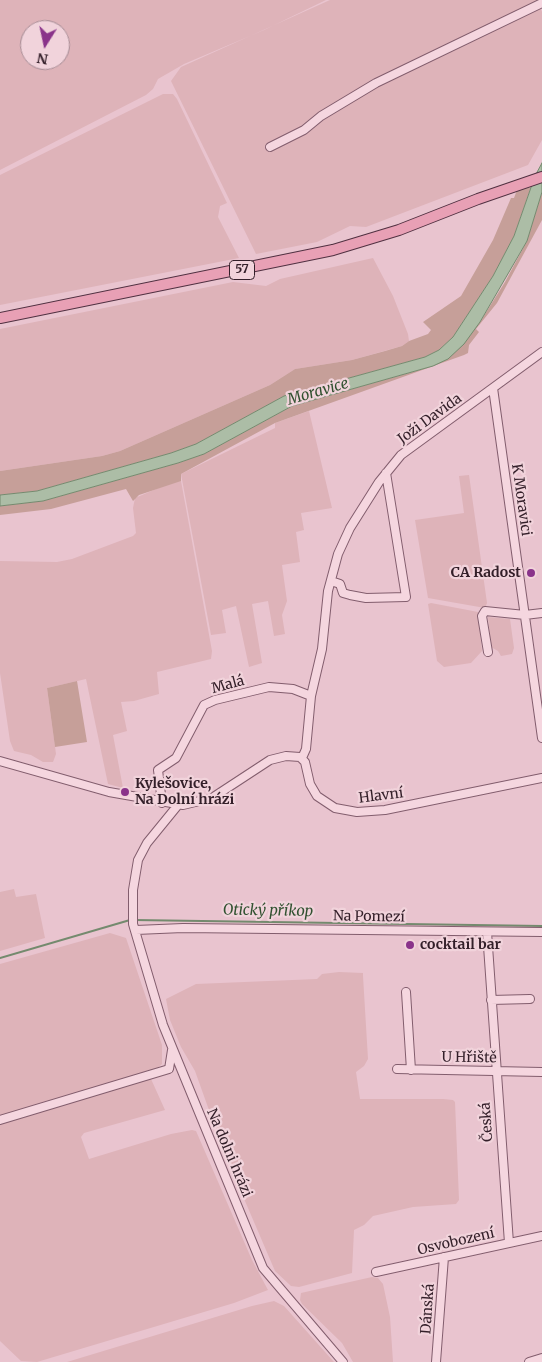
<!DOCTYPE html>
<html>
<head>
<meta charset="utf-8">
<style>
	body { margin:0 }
	#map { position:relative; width:542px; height:1362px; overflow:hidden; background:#e9c4cf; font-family:Merriweather,serif }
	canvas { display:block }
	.north { position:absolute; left:20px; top:20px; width:50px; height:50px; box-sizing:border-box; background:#f1d3db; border:1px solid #a58b94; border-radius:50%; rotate:190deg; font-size:14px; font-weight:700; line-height:20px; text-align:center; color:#331f29 }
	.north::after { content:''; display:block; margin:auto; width:18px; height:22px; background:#8a338a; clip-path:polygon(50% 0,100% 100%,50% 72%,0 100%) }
</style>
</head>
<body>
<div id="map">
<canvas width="542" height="1362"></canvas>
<div class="north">N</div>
</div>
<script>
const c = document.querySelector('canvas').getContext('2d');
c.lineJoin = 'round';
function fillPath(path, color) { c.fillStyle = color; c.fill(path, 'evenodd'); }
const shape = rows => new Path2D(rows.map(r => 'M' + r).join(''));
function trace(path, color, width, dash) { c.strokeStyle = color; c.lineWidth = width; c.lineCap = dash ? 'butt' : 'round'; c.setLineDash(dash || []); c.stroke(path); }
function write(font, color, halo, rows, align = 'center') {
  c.font = font + ' Merriweather,serif'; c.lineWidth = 4.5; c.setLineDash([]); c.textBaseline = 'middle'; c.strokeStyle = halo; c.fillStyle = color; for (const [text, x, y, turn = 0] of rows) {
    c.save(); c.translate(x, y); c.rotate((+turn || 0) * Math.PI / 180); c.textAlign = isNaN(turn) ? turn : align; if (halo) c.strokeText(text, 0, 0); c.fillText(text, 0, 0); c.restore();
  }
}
fillPath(shape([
	[0,0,326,0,264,30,184,64,158,79,153,89,146,95,0,170],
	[30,30,60,30,60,60,30,60],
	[330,0,538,0,542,12,542,140,528,165,366,227,350,226,317,242,256,254,171,81,181,67],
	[163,94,173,94,177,99,227,203,220,206,218,217,239,258,0,305,0,175],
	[373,258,393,296,408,334,409,341,402,346,352,360,295,369,270,385,120,451,102,456,0,471,0,329,233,282,266,286,280,279],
	[309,411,332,508,301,513,304,530,296,532,300,562,282,565,287,601,282,615,285,634,274,636,268,601,252,604,262,663,249,667,236,606,222,610,226,633,211,635,181,474,275,428,275,423],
	[469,475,487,603,485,608,428,598,415,520,464,513,459,476],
	[177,480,181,481,212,651,211,659,157,672,159,694,134,701,121,702,127,731,113,735,123,788,108,784,86,679,47,688,56,754,53,762,43,762,31,755,14,751,10,741,0,673,0,561,57,562,72,559,133,536,136,533,133,508,135,498],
	[431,603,478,612,482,651,471,663,444,667,437,661,428,604],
	[488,617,510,619,514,648,512,654,501,656,498,651,491,647],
	[14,889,16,897,36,894,45,938,0,951,0,892],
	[110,933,126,938,162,1045,162,1064,154,1071,0,1117,0,964],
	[339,972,363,973,363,976,368,1059,364,1066,356,1072,360,1099,443,1099,453,1100,455,1102,459,1200,456,1204,413,1207,373,1216,364,1225,354,1230,352,1273,299,1287,291,1286,275,1271,224,1152,195,1071,181,1047,170,1020,166,999,196,984,317,979,322,974],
	[151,1079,165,1110,84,1133,81,1137,89,1159,171,1134,192,1130,196,1131,252,1260,268,1290,234,1303,37,1362,21,1361,0,1341,0,1122],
	[372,1277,378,1278,383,1284,390,1317,393,1362,353,1362,342,1343,302,1304,300,1300,301,1293],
	[274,1301,284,1306,334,1362,67,1362,252,1306]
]), '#deb3b9');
fillPath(shape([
	[531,187,514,236,493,276,453,337,439,350,425,357,284,396,196,444,171,453,37,491,0,495,0,471,102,456,120,451,270,385,295,369,352,360,385,351,402,346,409,341,428,334,431,330,423,322,461,296,493,240,511,198,514,198,517,190],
	[542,192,542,220,497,303,476,329,479,332,469,345,468,353,464,355,275,423,181,474,181,481,139,495,133,501,126,489,51,509,0,515,0,506,43,501,178,463,204,454,292,406,433,366,480,322,505,282,527,241],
	[77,681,87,742,55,747,47,688]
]), '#c69f99');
const water = shape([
	[542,163,542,192,527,241,480,322,464,344,448,359,433,366,292,406,204,454,178,463,43,501,0,506,0,495,37,491,171,453,196,444,284,396,425,357,439,350,453,337,493,276,514,236,535,176,542,163]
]);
fillPath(water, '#acbda6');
trace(water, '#748a6e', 1);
trace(shape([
	[134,920,542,926],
	[0,958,130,920]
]), '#748a6e', 2);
const minor = shape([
	[270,147,304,130,321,116,376,83,542,3],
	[493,388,542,738],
	[331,581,340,584,343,593,350,595,366,598,406,597,386,473],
	[488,652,482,616,485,611,525,615,542,613],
	[302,758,306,749,311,696,322,649,328,591,338,554,350,528,379,482,401,455,542,352],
	[0,761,109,792,183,805,212,798,270,760,286,756,300,757,305,762,310,784,317,796,335,808,357,812,385,810,542,778],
	[162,803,158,770,176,758,204,705,215,700,269,687,293,689,311,696],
	[178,805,147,843,138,860,133,890,133,924,163,1025,263,1268,343,1362],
	[136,930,183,928,542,932],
	[487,932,509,1243],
	[406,992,411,1070],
	[491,1000,530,999],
	[397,1069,542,1072],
	[0,1120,169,1069,172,1050],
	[376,1272,542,1236],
	[436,1362,444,1257],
	[529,1362,542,1358]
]);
const major = shape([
	[0,318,333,250,399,230,478,199,542,177]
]);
trace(minor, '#825d6d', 10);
trace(major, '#503041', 12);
trace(minor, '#f5d6df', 8);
trace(major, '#e8a0b5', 10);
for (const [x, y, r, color] of [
	[531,573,5,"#8a338a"],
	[125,792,5,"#8a338a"],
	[410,945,5,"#8a338a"]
]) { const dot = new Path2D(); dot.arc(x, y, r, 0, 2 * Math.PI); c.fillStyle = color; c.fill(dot); trace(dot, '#f1d3db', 2); }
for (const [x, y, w] of [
	[242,270,25]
]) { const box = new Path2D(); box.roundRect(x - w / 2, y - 9.5, w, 19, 4); c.fillStyle = '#f1d3db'; c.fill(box); trace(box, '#331f29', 1); }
write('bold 12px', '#331f29', null, [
	["57",242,270]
]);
write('14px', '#331f29', '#f1d3db', [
	["Joži Davida",430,419,-36],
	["K Moravici",521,500,82],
	["Malá",228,685,-15],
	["Hlavní",381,796,-7],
	["Na Pomezí",369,917,1],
	["U Hřiště",469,1058,1],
	["Česká",487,1122,-94],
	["Na dolni hrázi",229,1153,67],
	["Osvobození",456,1242,-13],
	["Dánská",428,1309,-86]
]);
write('bold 14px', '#331f29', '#f1d3db', [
	["CA Radost",521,573,"right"],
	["Kylešovice,",135,784],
	["Na Dolní hrázi",135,800],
	["cocktail bar",420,945]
], 'left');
write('italic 15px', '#315130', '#f1d3db', [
	["Moravice",318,392,-16],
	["Otický příkop",268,911,1]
]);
</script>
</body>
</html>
